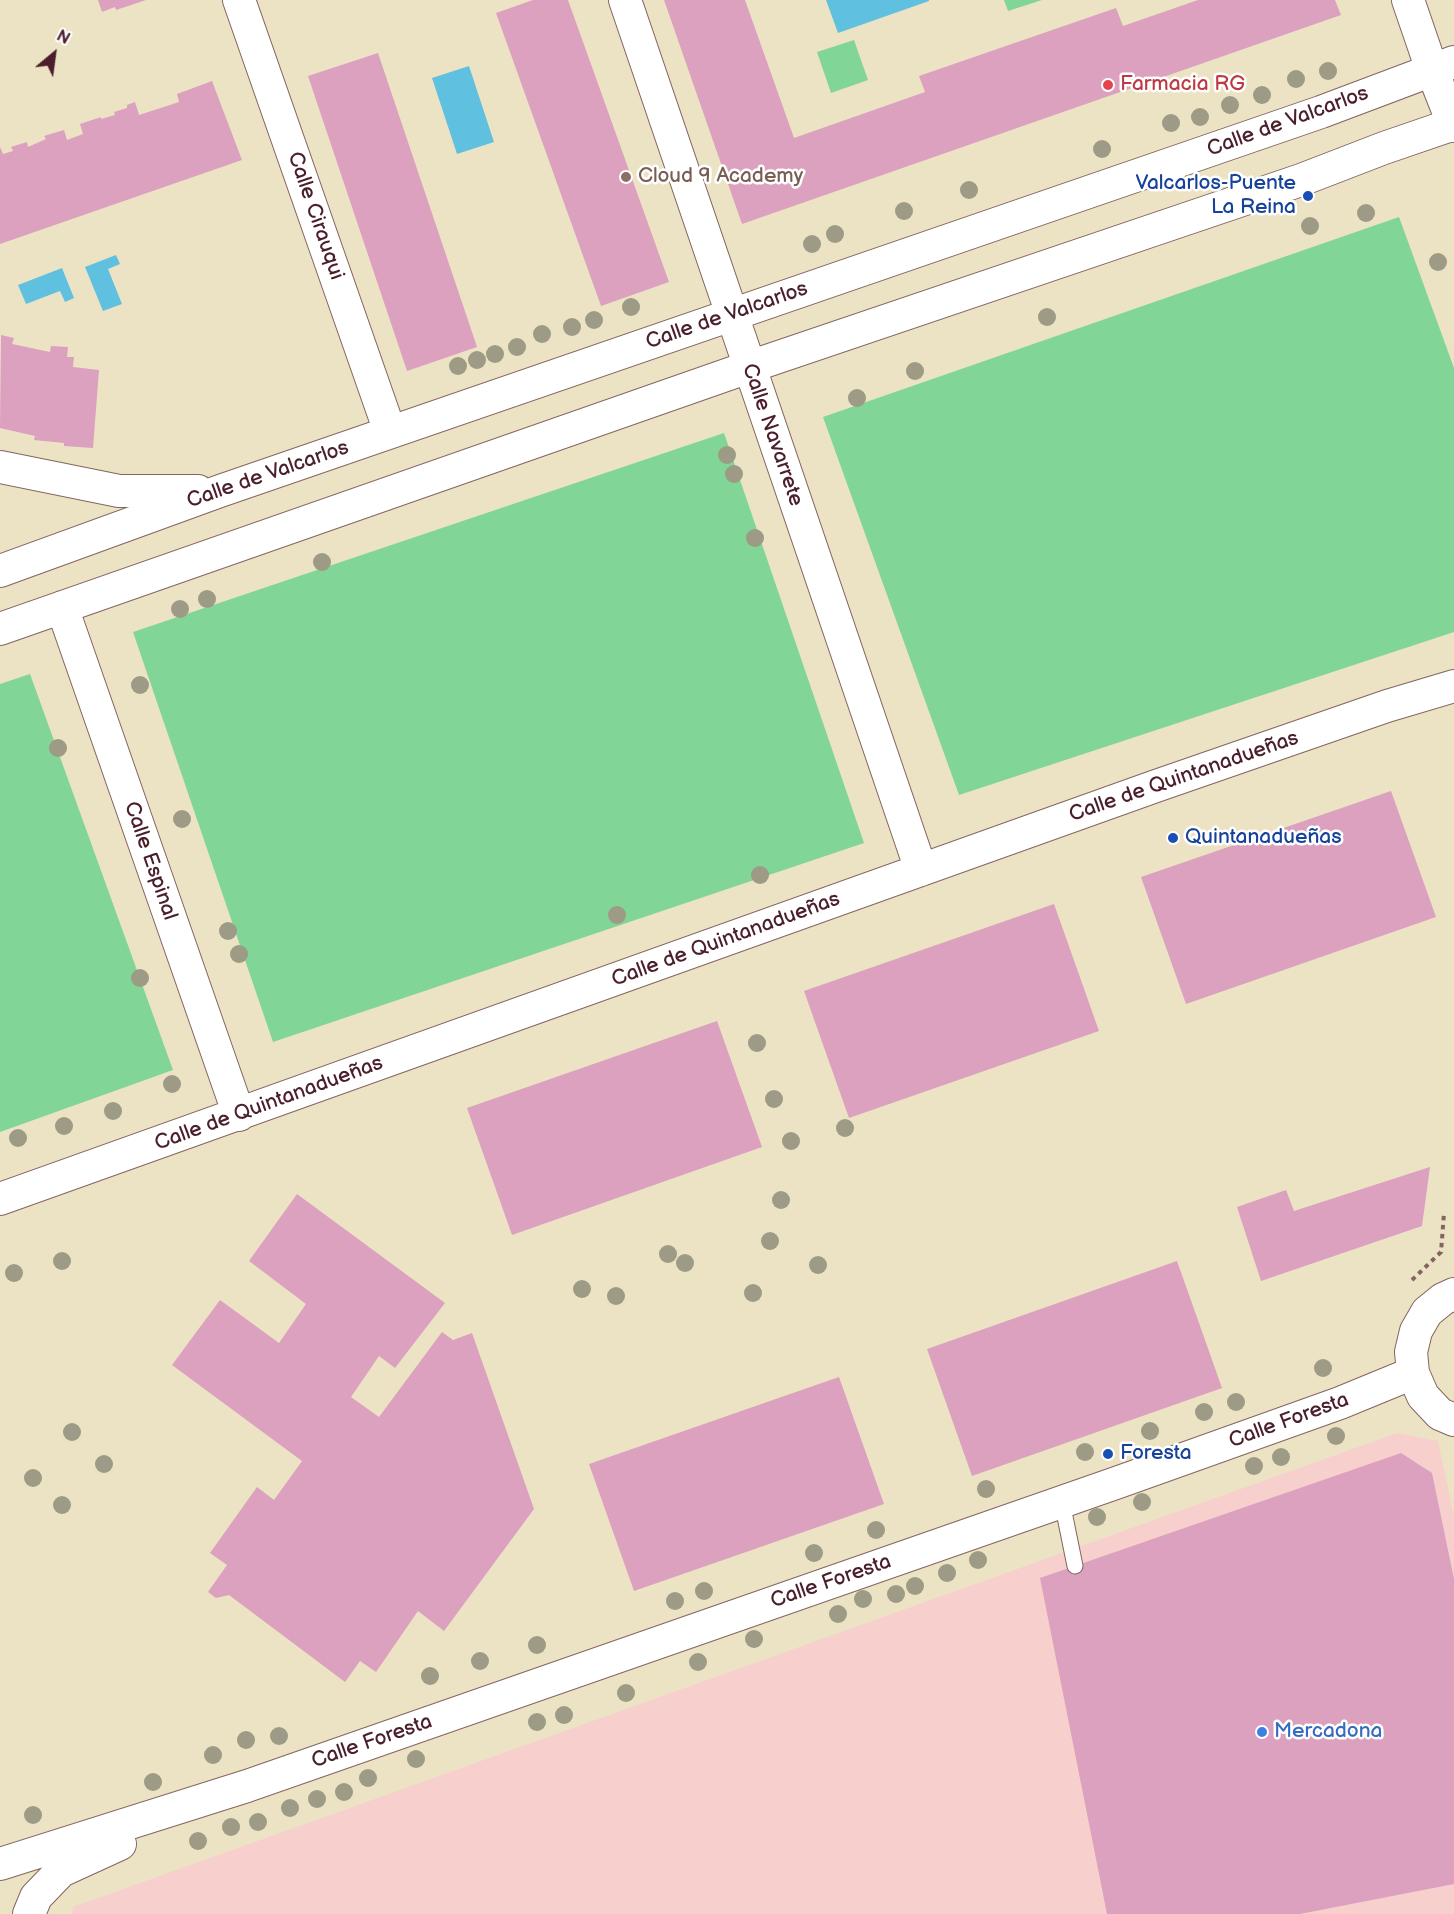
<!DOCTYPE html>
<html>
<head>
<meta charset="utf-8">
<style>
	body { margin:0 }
	#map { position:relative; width:1454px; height:1914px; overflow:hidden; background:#ece3c4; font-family:"Balsamiq Sans",sans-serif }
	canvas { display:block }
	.north { position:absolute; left:24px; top:24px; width:60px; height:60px; -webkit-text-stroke:4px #fff; paint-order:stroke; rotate:29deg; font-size:16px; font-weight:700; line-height:24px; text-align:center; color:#4a1f2b }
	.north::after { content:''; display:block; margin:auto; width:21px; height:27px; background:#4a1f2b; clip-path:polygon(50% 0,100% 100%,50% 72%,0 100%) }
</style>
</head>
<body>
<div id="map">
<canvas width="1454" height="1914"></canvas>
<div class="north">N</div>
</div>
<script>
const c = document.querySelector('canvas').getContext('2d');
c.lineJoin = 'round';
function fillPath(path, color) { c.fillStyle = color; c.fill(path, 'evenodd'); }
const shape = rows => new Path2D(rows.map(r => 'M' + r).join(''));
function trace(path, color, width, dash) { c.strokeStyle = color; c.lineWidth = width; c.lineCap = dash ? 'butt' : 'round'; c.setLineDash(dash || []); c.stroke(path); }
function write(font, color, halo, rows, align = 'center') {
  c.font = font + ' "Balsamiq Sans",sans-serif'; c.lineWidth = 5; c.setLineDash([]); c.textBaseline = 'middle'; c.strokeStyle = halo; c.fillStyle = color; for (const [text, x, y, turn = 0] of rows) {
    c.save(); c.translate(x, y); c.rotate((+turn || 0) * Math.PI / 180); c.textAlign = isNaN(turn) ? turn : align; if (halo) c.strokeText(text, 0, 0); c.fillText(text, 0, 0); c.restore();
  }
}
fillPath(shape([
	[1397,1433,1438,1441,1454,1516,1454,1914,72,1914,73,1907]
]), '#f7d0cd');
fillPath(shape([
	[1004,0,1042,0,1008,11],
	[854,40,868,80,831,93,817,52],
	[1399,217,1454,368,1454,632,959,795,823,417],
	[724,433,864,843,273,1042,133,632],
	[30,674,173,1070,0,1132,0,684]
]), '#81d597');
fillPath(shape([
	[826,0,929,0,929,1,838,33],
	[469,66,494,142,457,154,432,78],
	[116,255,120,264,108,269,122,304,103,311,85,267],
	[62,268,74,298,65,302,60,291,26,304,18,285]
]), '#60c0df');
fillPath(shape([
	[98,0,146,0,116,10,115,7,102,12],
	[533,0,568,0,669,282,601,306,496,13],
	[664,0,745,0,794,138,925,92,919,76,1116,8,1123,26,1198,0,1335,0,1341,15,742,224],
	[378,53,477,347,407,371,308,76],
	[212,81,242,160,0,244,0,147,3,154,13,151,11,147,27,142,28,147,46,139,44,136,64,130,67,140,83,134,80,124,101,117,101,119,115,115,114,112,127,108,127,105,135,102,139,115,179,102,177,94],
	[1,335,14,338,12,344,50,352,51,346,68,347,67,357,74,357,73,367,99,370,93,448,64,446,64,443,34,440,35,436,0,428],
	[1391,791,1436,917,1186,1004,1141,877],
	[1054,904,1099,1031,849,1118,804,991],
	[717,1021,762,1147,512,1235,467,1108],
	[1430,1167,1422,1226,1261,1281,1237,1207,1286,1190,1294,1211],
	[297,1194,445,1303,395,1368,379,1356,351,1397,379,1417,442,1332,453,1340,472,1333,534,1509,444,1631,418,1611,376,1672,360,1661,345,1682,229,1595,216,1598,208,1592,227,1565,210,1553,257,1487,274,1500,302,1461,172,1365,220,1300,279,1343,306,1304,249,1261],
	[1177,1261,1222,1388,972,1476,927,1349],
	[839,1377,884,1504,634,1591,589,1464],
	[1401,1453,1432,1473,1454,1579,1454,1884,1300,1914,1107,1914,1040,1578]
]), '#dba1be');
const service = shape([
	[1062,1502,1075,1566]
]);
const minor = shape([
	[239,0,390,432],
	[625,0,921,870],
	[1408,0,1432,70,1454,126],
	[0,467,119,491,198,491],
	[0,571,220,491,1321,112,1454,62],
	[62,607,239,1115],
	[0,629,749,367,1301,180,1384,148,1454,124],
	[0,1199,1156,786,1387,706,1454,686],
	[1454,1294,1443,1299,1427,1312,1416,1331,1411,1352,1413,1373,1423,1396,1440,1414,1454,1420],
	[0,1864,247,1786,1116,1483,1340,1403,1413,1373],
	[29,1914,36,1897,61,1871,120,1844]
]);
trace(service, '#836461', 17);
trace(minor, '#836461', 34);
trace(shape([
	[1412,1280,1441,1252,1444,1213]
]), '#836461', 4, [4.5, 4.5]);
trace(service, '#fff', 15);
trace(minor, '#fff', 32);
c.fillStyle = '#9d9a85';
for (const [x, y] of [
	[1328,71],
	[1296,79],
	[1262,95],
	[1230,105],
	[1200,117],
	[1171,123],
	[1102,149],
	[969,190],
	[904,211],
	[1366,213],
	[1310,226],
	[835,234],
	[812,244],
	[1438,262],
	[631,307],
	[1047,317],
	[594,320],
	[572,327],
	[542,334],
	[517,347],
	[495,354],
	[477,360],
	[458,366],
	[915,371],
	[857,398],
	[727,455],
	[734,474],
	[755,538],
	[322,562],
	[207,599],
	[180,609],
	[140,685],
	[58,748],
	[182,819],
	[760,875],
	[617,915],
	[228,931],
	[239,954],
	[140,978],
	[757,1043],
	[172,1084],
	[774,1099],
	[113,1111],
	[64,1126],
	[845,1128],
	[18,1138],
	[791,1141],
	[781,1200],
	[770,1241],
	[668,1254],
	[62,1261],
	[685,1263],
	[818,1265],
	[14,1273],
	[582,1289],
	[753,1293],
	[616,1296],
	[1323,1368],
	[1236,1402],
	[1204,1412],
	[1150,1431],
	[72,1432],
	[1336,1436],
	[1085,1452],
	[1281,1457],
	[104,1464],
	[1254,1466],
	[33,1478],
	[986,1489],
	[1142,1502],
	[62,1505],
	[1097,1517],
	[876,1530],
	[814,1553],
	[978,1560],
	[947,1573],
	[915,1586],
	[704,1591],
	[896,1594],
	[863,1599],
	[675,1601],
	[838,1614],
	[754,1639],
	[537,1645],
	[480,1661],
	[698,1662],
	[430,1676],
	[626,1693],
	[564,1715],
	[537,1722],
	[279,1736],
	[246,1740],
	[213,1755],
	[416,1759],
	[368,1778],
	[153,1782],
	[344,1792],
	[317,1799],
	[290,1808],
	[33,1815],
	[258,1822],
	[231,1827],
	[198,1841]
]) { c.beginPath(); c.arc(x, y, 9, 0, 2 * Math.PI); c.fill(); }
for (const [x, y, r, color] of [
	[1108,85,6,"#e0444e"],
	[626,177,6,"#8d6e63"],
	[1308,196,6,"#1a4fb4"],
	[1173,838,6,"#1a4fb4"],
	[1108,1454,6,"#1a4fb4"],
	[1262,1732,6,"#3f7fe0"]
]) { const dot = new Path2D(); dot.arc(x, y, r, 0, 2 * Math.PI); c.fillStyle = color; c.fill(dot); trace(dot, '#fff', 2); }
write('21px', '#be3a42', '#fff', [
	["Farmacia RG",1120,85]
], 'left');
write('21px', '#4a1f2b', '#fff', [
	["Calle de Valcarlos",1288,122,-20],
	["Calle Cirauqui",315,216,71],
	["Calle de Valcarlos",727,316,-19],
	["Calle Navarrete",772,435,71],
	["Calle de Valcarlos",268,475,-19],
	["Calle de Quintanadueñas",1184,777,-19],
	["Calle Espinal",150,861,71],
	["Calle de Quintanadueñas",726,940,-20],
	["Calle de Quintanadueñas",269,1104,-20],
	["Calle Foresta",1289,1421,-20],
	["Calle Foresta",831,1582,-19],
	["Calle Foresta",372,1742,-19]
]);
write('21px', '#785e54', '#fff', [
	["Cloud 9 Academy",638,177]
], 'left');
write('21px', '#164399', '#fff', [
	["Valcarlos-Puente",1296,184,"right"],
	["La Reina",1296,208,"right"],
	["Quintanadueñas",1185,838],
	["Foresta",1120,1454]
], 'left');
write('21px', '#366cbe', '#fff', [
	["Mercadona",1274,1732]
], 'left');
</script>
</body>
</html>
